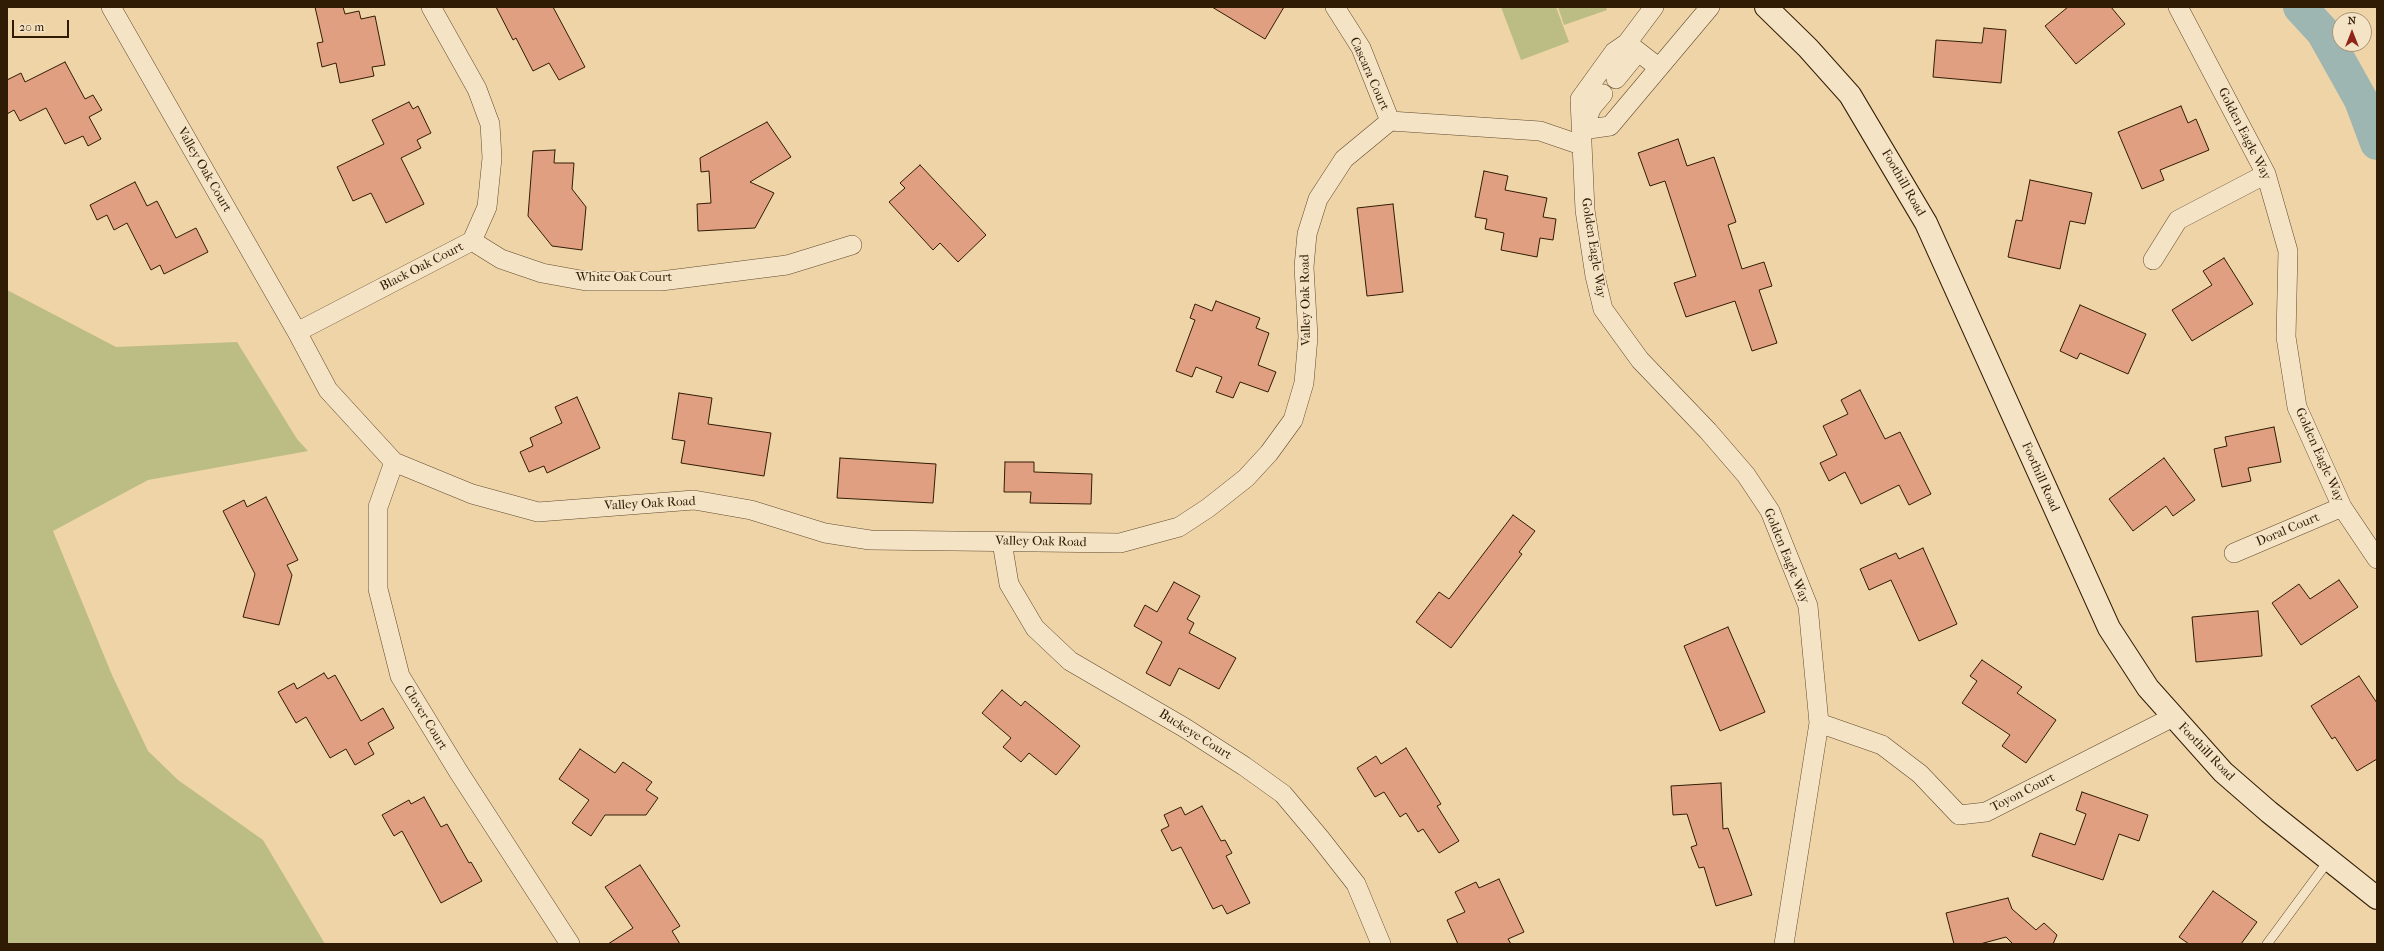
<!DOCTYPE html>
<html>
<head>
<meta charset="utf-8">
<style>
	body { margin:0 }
	#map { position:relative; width:2384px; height:951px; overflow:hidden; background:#efd4a7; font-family:"IM FELL French Canon",serif }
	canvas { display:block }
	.frame { position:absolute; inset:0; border:8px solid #301c04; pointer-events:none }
	.north { position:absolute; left:2332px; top:12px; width:40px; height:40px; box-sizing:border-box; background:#f5e3c6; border:1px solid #a69378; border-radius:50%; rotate:0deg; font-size:11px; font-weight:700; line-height:16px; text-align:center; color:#301c04 }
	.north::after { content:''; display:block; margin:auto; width:14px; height:18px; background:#8f2418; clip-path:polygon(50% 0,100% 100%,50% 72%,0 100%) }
	.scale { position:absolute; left:12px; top:20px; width:57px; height:18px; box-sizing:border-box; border:2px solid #301c04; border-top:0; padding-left:5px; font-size:12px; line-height:14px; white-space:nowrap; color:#301c04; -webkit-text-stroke:3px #f5e3c6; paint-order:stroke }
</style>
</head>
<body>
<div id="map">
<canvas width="2384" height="951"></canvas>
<div class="frame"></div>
<div class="north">N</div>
<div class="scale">20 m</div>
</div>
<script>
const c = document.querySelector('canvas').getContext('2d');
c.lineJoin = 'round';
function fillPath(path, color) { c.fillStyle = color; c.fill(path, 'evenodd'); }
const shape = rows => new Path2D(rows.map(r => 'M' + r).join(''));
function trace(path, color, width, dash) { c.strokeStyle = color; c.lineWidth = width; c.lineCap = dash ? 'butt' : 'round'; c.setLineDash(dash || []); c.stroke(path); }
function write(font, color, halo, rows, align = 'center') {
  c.font = font + ' "IM FELL French Canon",serif'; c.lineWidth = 3; c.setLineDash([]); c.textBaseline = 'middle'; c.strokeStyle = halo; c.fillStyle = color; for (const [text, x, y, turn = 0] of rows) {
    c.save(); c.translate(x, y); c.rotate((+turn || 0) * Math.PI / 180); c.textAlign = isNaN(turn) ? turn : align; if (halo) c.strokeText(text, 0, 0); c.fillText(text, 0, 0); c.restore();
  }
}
fillPath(shape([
	[1501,7,1556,7,1569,42,1521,60],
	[1558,7,1606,7,1607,10,1564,25],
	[7,290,116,347,237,342,297,439,308,451,148,480,53,531,112,675,148,751,178,780,263,840,325,944,7,944]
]), '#bcbc85');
trace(shape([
	[2300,7,2323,32,2361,100,2377,143]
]), '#9db6b2', 34);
const building = shape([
	[315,7,343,7,345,14,359,11,361,19,375,16,385,65,372,67,374,76,340,83,336,63,322,67,317,43,323,42,315,7],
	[496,7,553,7,585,67,559,80,549,63,533,71,516,38,513,40,496,7],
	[1212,7,1284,7,1265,39,1212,7],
	[2068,7,2111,7,2125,24,2076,64,2045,26,2068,7],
	[1984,28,2006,30,2001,83,1933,77,1936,40,1982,43,1984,28],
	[65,62,85,99,93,95,102,110,89,117,101,139,88,146,83,136,65,144,46,108,20,121,14,110,7,114,7,80,21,73,25,82,65,62],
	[409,102,413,109,418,106,431,133,417,140,421,148,401,158,424,204,386,223,371,193,353,201,337,167,384,144,372,120,409,102],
	[2181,106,2188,123,2196,119,2209,150,2160,170,2164,180,2142,189,2118,132,2181,106],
	[767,122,791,157,750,182,774,193,755,228,698,231,697,204,711,203,709,171,701,172,700,158,767,122],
	[1678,139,1687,166,1714,157,1736,222,1728,225,1742,269,1764,262,1772,286,1759,290,1777,343,1752,351,1735,301,1686,317,1674,283,1696,276,1665,181,1650,186,1638,153,1678,139],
	[555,150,554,163,574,163,572,189,586,207,582,250,552,246,528,216,533,151,555,150],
	[920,165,986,235,958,262,940,243,933,250,889,202,905,188,900,183,920,165],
	[1484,171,1508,176,1505,190,1547,198,1543,217,1556,219,1553,240,1540,238,1537,257,1501,250,1504,233,1485,229,1487,219,1475,217,1484,171],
	[2030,180,2092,193,2085,224,2070,221,2060,269,2008,257,2016,220,2022,221,2030,180],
	[135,182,147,206,157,201,176,238,196,228,208,252,164,274,160,265,151,270,127,223,114,230,107,215,97,220,90,205,135,182],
	[1393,204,1403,292,1367,296,1357,208,1393,204],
	[2224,258,2253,304,2192,341,2172,310,2212,285,2203,271,2224,258],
	[1216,301,1260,318,1256,328,1269,333,1258,365,1276,372,1268,392,1240,382,1233,398,1216,392,1222,377,1196,367,1192,377,1176,371,1195,320,1190,318,1195,304,1212,311,1216,301],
	[2080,305,2146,334,2128,374,2080,353,2077,359,2060,351,2080,305],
	[1860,390,1885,439,1900,432,1931,494,1909,505,1899,485,1861,504,1845,472,1829,481,1820,463,1837,455,1823,426,1848,414,1841,400,1860,390],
	[679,393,712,398,708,424,771,433,764,476,681,463,685,441,672,439,679,393],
	[577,397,600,448,547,473,544,466,529,472,520,452,533,446,530,438,562,423,555,407,577,397],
	[2274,427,2281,462,2248,468,2251,481,2222,487,2214,449,2227,446,2225,437,2274,427],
	[840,458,936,464,933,503,837,498,840,458],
	[2164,458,2195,500,2173,516,2166,506,2133,531,2109,499,2164,458],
	[1005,462,1034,462,1034,472,1092,474,1091,504,1030,503,1031,492,1004,492,1005,462],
	[266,497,298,560,287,565,292,575,279,625,243,617,255,574,223,511,244,500,247,507,266,497],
	[1513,515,1535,531,1519,552,1522,554,1451,648,1416,622,1439,592,1449,599,1513,515],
	[1923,548,1957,624,1919,641,1891,580,1869,590,1860,569,1896,553,1899,559,1923,548],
	[2339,580,2358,607,2301,645,2272,603,2299,584,2310,599,2339,580],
	[1174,582,1200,596,1187,619,1194,623,1189,633,1236,658,1219,689,1179,668,1170,686,1146,673,1162,642,1134,626,1145,605,1157,612,1174,582],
	[2258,611,2262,656,2196,662,2192,617,2258,611],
	[1728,627,1765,712,1720,731,1684,646,1728,627],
	[1982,660,2022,687,2017,693,2056,720,2026,763,2002,746,2010,735,1962,703,1977,681,1970,676,1982,660],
	[324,673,328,679,335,675,361,721,383,708,394,728,368,743,374,754,355,765,346,749,330,758,306,717,296,723,278,692,294,683,297,689,324,673],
	[2359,676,2377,703,2377,759,2357,771,2335,737,2332,739,2311,706,2359,676],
	[1002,690,1021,706,1025,701,1080,746,1056,775,1029,753,1021,762,1003,747,1011,738,982,713,1002,690],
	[1406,748,1441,804,1437,806,1459,841,1439,853,1423,829,1418,832,1406,813,1400,817,1384,792,1375,797,1357,768,1376,756,1381,764,1406,748],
	[580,749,615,773,623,762,652,782,646,790,658,798,646,815,605,815,591,836,572,823,589,800,559,779,580,749],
	[1721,783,1723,829,1728,828,1752,895,1716,906,1704,867,1699,868,1691,847,1697,845,1687,814,1673,815,1671,786,1721,783],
	[2082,792,2148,815,2139,841,2119,834,2103,880,2032,856,2040,833,2075,845,2086,814,2076,810,2082,792],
	[424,797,441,827,447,824,469,863,471,862,482,881,441,903,402,831,394,836,382,815,409,800,411,804,424,797],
	[1202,806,1221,841,1225,840,1232,853,1226,856,1250,903,1227,914,1222,905,1213,909,1181,847,1172,851,1161,830,1169,826,1164,815,1181,807,1185,815,1202,806],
	[640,865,680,926,672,931,680,944,608,944,633,928,605,887,640,865],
	[1499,879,1524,932,1508,939,1511,944,1458,944,1447,920,1465,912,1455,892,1476,882,1479,888,1499,879],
	[2213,891,2257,922,2241,944,2189,944,2179,937,2213,891],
	[2008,898,2012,909,2036,930,2044,923,2057,935,2053,944,2013,944,2006,937,1980,944,1954,944,1946,913,2008,898]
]);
fillPath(building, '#e19f81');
trace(building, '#301c04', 1);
const lane = shape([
	[2267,944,2329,860]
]);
const street = shape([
	[111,7,297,332,328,390,394,462,472,494,538,512,694,500,751,510,825,533,870,540,1120,543,1179,527,1208,508,1246,478,1269,453,1293,420,1304,383,1308,337,1304,267,1307,234,1318,199,1344,159,1390,121,1540,131,1581,145],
	[1335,7,1361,48,1390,121],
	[1654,7,1627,43,1614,52,1580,99,1585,210,1595,276,1603,309,1640,360,1708,431,1746,475,1770,511,1808,606,1819,723,1784,944],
	[2178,7,2266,174,2288,251,2286,337,2297,407,2342,507,2377,559],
	[1627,43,1658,67],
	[1616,79,1638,52],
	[1583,129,1592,107,1603,94],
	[1582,130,1610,126,1710,7],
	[472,241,501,259,542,273,586,281,661,281,787,265,852,245],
	[2153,260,2178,220,2266,174],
	[297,332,472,241,487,207,492,158,490,124,477,89,431,7],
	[394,462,378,507,378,589,400,676,458,771,570,944],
	[1002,542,1009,584,1035,628,1070,661,1185,728,1244,766,1283,794,1320,838,1356,884,1381,944],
	[2234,553,2342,507],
	[1819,723,1882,745,1920,774,1959,815,1986,812,2173,717]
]);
const secondary = shape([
	[1766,7,1808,48,1850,95,1926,223,2109,628,2148,688,2223,772,2269,812,2377,898]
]);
trace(lane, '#604a2d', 10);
trace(street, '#604a2d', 20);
trace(secondary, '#301c04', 24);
trace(lane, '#f5e3c6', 9);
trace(street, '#f5e3c6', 19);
trace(secondary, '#f5e3c6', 22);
write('13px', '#301c04', '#f5e3c6', [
	["Cascara Court",1369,74,66],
	["Golden Eagle Way",2244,134,63],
	["Valley Oak Court",204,170,60],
	["Foothill Road",1903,183,60],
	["Golden Eagle Way",1593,248,81],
	["Black Oak Court",422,267,-27],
	["White Oak Court",624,278],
	["Valley Oak Road",1306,300,-91],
	["Golden Eagle Way",2319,455,66],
	["Foothill Road",2040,477,66],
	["Valley Oak Road",650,504,-3],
	["Doral Court",2288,530,-23],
	["Valley Oak Road",1041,542,1],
	["Golden Eagle Way",1786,556,68],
	["Clover Court",425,718,59],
	["Buckeye Court",1195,735,32],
	["Foothill Road",2206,752,46],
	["Toyon Court",2023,793,-27]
]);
</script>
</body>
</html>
